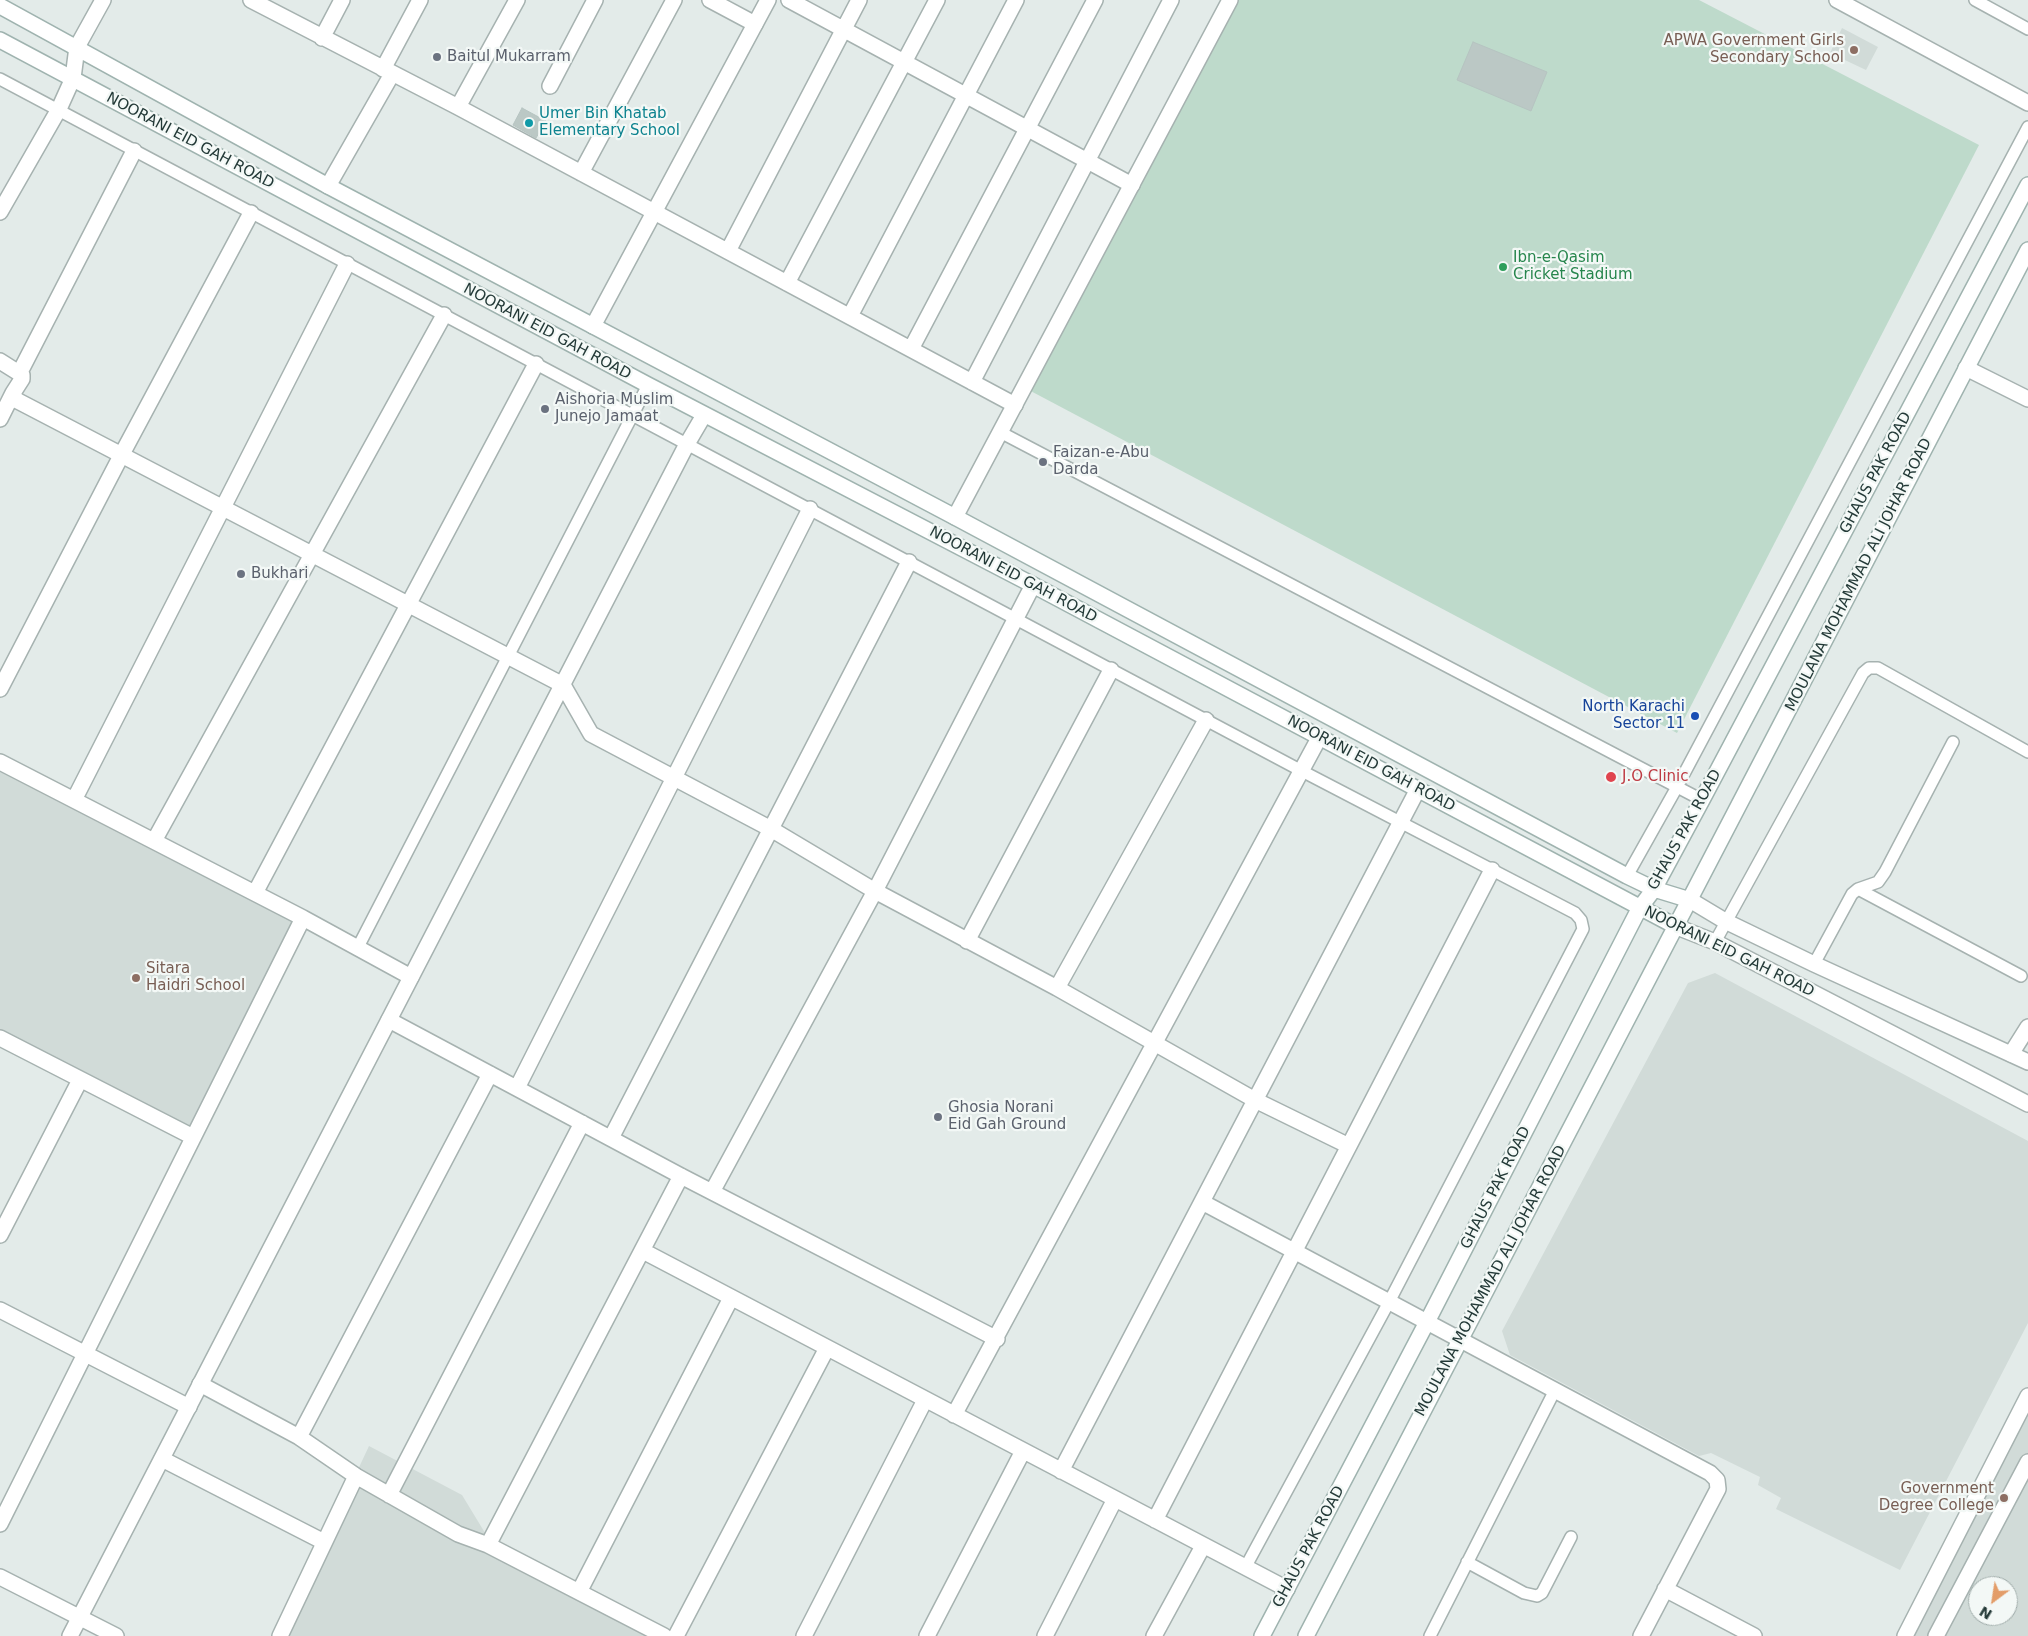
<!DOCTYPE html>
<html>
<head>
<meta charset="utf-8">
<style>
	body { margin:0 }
	#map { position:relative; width:2028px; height:1636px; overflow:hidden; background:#e3ebe9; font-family:"DejaVu Sans",sans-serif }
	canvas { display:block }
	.north { position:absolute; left:1968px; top:1576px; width:50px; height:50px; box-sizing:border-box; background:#f3f8f6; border:1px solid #a0acaa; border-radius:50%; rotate:211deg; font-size:14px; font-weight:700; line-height:20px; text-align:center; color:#243a38 }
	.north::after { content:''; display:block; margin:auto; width:18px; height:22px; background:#e39d69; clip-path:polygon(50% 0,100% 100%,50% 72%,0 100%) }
</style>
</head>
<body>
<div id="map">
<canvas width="2028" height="1636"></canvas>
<div class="north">N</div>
</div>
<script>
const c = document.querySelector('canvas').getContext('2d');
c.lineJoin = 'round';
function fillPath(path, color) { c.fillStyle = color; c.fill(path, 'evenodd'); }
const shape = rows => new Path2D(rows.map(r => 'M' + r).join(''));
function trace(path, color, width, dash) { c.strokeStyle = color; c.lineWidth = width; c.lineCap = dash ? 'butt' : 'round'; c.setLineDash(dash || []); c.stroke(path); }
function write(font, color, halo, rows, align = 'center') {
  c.font = font + ' "DejaVu Sans",sans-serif'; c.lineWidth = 4.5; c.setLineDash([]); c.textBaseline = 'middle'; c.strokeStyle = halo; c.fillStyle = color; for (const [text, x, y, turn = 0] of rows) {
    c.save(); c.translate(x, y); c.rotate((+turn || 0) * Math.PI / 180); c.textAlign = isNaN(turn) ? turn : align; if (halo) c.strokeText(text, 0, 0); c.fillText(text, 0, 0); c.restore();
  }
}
fillPath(shape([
	[1842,28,1878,47,1866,70,1830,53],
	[0,762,303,918,193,1137,0,1038],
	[1715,973,2028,1141,2028,1323,1900,1570,1776,1509,1781,1498,1758,1485,1760,1477,1711,1453,1699,1456,1510,1355,1502,1331,1688,983],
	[2028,1409,2028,1636,1906,1636],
	[1978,1586,2008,1586,2008,1616,1978,1616],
	[369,1446,462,1495,493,1546,664,1636,280,1636]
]), '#d1dbd8');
fillPath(shape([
	[1229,0,1699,0,1979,145,1677,733,1025,388]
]), '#bedacb');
const building = shape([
	[1473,42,1547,72,1531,111,1457,80,1473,42],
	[522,108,546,121,536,138,513,125,522,108]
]);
fillPath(building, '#bbc8c5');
trace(building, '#b6c4c1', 1);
const service = shape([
	[1975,0,2028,29],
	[0,79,1300,770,1575,913,1581,920,1583,929,1389,1302,1245,1568],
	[1000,432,1702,800],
	[1627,876,1677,787,2028,127],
	[1858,889,2021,976],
	[1715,942,1863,673,1869,668,1878,668,2028,752],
	[357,949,648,385],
	[1814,964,1852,894,1858,889,1878,882,1885,872,1953,742],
	[1467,1562,1524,1593,1537,1596,1542,1593,1571,1537],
	[1430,1636,1555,1390]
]);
const minor = shape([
	[251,0,458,107,1015,405],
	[710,0,755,24],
	[789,0,1132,185],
	[1837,0,2028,103],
	[322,38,342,0],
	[383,69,420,0],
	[550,86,595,0],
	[458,107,517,0],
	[581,173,674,0],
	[328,186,392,74],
	[0,212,59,109,73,78],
	[728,251,859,0],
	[787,283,937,0],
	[850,316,1016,0],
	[911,349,1095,0],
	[0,361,22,375,22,379,13,393,16,400,563,685,591,734,771,829,875,891,1057,988,1255,1100,1349,1146],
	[20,372,134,151],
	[972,382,1171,0],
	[0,419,13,393],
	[0,689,122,454,251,213],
	[0,762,303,918,411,977],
	[74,800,347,264],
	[154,841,444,315],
	[255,893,536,364],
	[967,941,1111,670],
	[1057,988,1206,720],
	[389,1020,681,1176,997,1339],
	[0,1038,193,1137],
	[2011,1054,2028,1027],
	[517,1088,810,509],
	[611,1138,909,562],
	[712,1192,875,891,1033,585],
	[1202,1202,1710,1473,1717,1480,1718,1489,1641,1636],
	[0,1235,80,1080],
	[643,1251,1287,1589],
	[0,1310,189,1407],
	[200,1384,299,1437,356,1476,458,1534,488,1545,664,1636],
	[954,1415,1319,738],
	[299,1437,490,1074],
	[162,1459,324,1542],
	[1061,1471,1418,789],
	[389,1495,582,1123],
	[1155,1520,1492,870],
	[0,1524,303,918],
	[488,1545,681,1176],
	[0,1577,116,1636],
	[1665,1589,1754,1636],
	[579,1592,731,1298],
	[280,1636,356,1476],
	[676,1636,827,1348],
	[804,1636,925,1400],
	[927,1636,1023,1451],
	[1045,1636,1115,1499],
	[1154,1636,1203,1546]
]);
const tertiary = shape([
	[73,78,77,47,103,0],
	[593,326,768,0],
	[1966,368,2028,399],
	[955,517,1230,0],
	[1690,900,1725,921,1814,964,2028,1062],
	[1677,927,1715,942,2028,1104],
	[70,1636,687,444,704,415],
	[1905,1636,2028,1396],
	[1936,1636,2028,1462]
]);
const secondary = shape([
	[0,6,328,186,955,517,1627,876,1654,889,1690,900],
	[0,40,648,385,1033,585,1677,927],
	[1262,1636,1427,1322,1639,909,1654,889,1702,800,2028,185],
	[1306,1636,2028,250]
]);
trace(service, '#a6b2b0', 14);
trace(minor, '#a6b2b0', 18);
trace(tertiary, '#a6b2b0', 18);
trace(secondary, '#9fb3af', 18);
trace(service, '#fff', 11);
trace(minor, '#fff', 15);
trace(tertiary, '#fff', 15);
trace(secondary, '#fff', 15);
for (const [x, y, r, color] of [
	[1854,50,5,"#8d6e63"],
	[437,57,5,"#6b7280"],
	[529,123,5,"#0f9aa8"],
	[1503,267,5,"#2e9e5b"],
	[545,409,5,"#6b7280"],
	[1043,462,5,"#6b7280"],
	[241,574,5,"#6b7280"],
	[1695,716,5,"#1a4fb4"],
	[1611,777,6,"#e0444e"],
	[136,978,5,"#8d6e63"],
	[938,1117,5,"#6b7280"],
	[2004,1498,5,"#8d6e63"]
]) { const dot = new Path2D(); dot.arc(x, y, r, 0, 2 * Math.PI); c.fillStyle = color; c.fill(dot); trace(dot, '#f3f8f6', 2); }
write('15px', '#785e54', '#f3f8f6', [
	["APWA Government Girls",1844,41],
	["Secondary School",1844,58],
	["Sitara",146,969,"left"],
	["Haidri School",146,986,"left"],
	["Government",1994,1489],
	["Degree College",1994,1506]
], 'right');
write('15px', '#5b616d', '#f3f8f6', [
	["Baitul Mukarram",447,57],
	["Aishoria Muslim",555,400],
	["Junejo Jamaat",555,417],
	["Faizan-e-Abu",1053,453],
	["Darda",1053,470],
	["Bukhari",251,574],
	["Ghosia Norani",948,1108],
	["Eid Gah Ground",948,1125]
], 'left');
write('15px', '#0d838f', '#f3f8f6', [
	["Umer Bin Khatab",539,114],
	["Elementary School",539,131]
], 'left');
write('15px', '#243a38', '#f3f8f6', [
	["NOORANI EID GAH ROAD",190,141,28],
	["NOORANI EID GAH ROAD",547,332,28],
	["GHAUS PAK ROAD",1876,473,-62],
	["NOORANI EID GAH ROAD",1013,575,28],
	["MOULANA MOHAMMAD ALI JOHAR ROAD",1859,575,-63],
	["NOORANI EID GAH ROAD",1371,764,28],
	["GHAUS PAK ROAD",1685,830,-61],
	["NOORANI EID GAH ROAD",1729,952,26],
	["GHAUS PAK ROAD",1496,1188,-63],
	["MOULANA MOHAMMAD ALI JOHAR ROAD",1491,1281,-62],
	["GHAUS PAK ROAD",1309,1547,-62]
]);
write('15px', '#27864d', '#f3f8f6', [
	["Ibn-e-Qasim",1513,258],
	["Cricket Stadium",1513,275]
], 'left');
write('15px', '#164399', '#f3f8f6', [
	["North Karachi",1685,707],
	["Sector 11",1685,724]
], 'right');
write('15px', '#be3a42', '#f3f8f6', [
	["J.O Clinic",1622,777]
], 'left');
</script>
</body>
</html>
